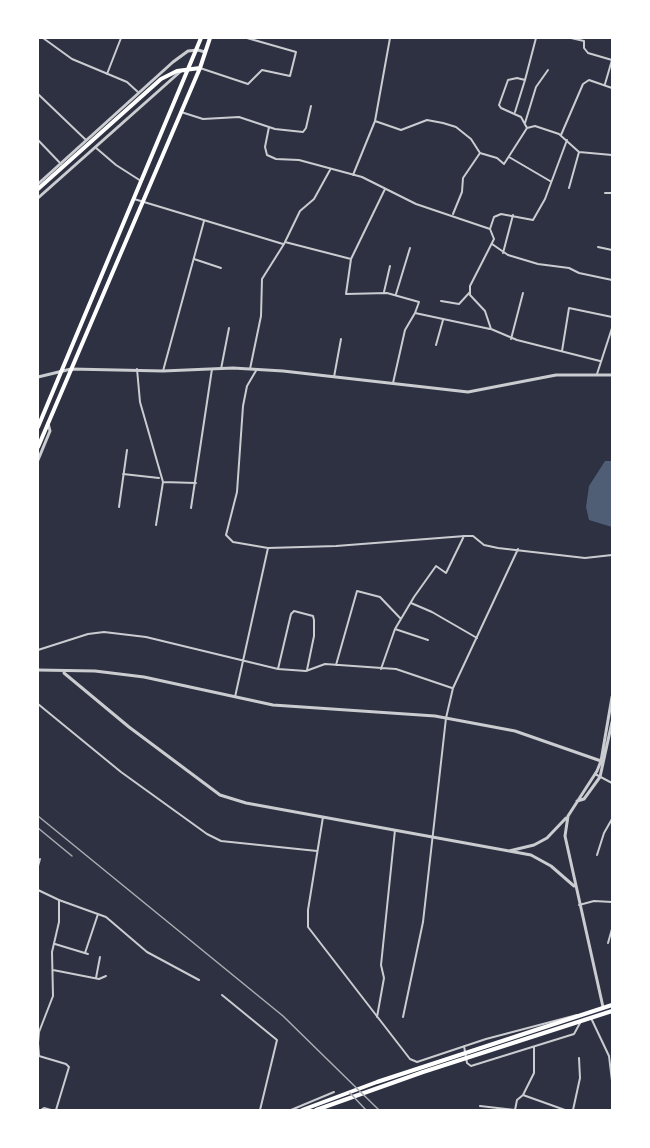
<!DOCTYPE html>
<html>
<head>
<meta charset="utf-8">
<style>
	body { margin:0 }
	#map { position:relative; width:650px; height:1148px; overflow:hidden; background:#2d3142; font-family:"IBM Plex Sans",sans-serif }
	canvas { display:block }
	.frame { position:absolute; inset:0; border:39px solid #fff; pointer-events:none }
</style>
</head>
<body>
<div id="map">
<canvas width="650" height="1148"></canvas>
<div class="frame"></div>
</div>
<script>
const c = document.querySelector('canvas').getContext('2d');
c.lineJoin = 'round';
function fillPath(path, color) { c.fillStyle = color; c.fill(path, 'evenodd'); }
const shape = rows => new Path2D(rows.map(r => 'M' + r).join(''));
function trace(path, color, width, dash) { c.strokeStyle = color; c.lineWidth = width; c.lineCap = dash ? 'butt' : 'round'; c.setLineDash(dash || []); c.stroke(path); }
fillPath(shape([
	[605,461,612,461,612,527,589,520,586,507,589,486]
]), '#4f5d75');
trace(shape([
	[43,38,72,59,127,82,139,93],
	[571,38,584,41,584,48,588,53,612,60],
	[200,68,248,84,262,70,290,76,296,52,247,38],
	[107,74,121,38],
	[605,84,612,60],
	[38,94,86,140],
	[181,112,203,119,239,117,275,129,303,132,306,128,311,106],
	[515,112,525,80],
	[375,121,401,130,427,120,443,123,456,127,471,139,480,153],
	[525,123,536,87,548,70],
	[269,127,265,147,267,155,276,159,299,160,362,177,416,204,490,229,494,239,470,286,470,295,485,311,491,329,517,340,600,361],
	[527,128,521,117,501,108,499,105,508,80,517,78,525,80,536,38],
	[561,135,583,84,589,80,612,88],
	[38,140,61,164],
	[95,147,116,165,141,181],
	[509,157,550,181],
	[353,175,375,121,390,38],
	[569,188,579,152],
	[605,193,612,193],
	[134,199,283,244],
	[453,214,462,192,463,178,480,153,497,158,504,164,527,128,535,126,559,134,579,152,612,155],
	[490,229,494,217,501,214,533,220,545,199,567,140],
	[285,242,351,259,346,294,387,293,419,302,415,313,490,329],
	[492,244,508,255,538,264,569,268,579,273,612,280],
	[598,247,612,250],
	[503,253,513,215],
	[194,259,221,268],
	[351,259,385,189],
	[384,292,390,266],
	[396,294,410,248],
	[441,301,459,304,470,292],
	[511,339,523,293],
	[436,345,443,320],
	[562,351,569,308,612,317],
	[137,369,140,402,163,482,156,525],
	[221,369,229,328],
	[250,369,261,316,262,279,284,244,300,211,314,199,330,170],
	[257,369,247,386,243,406,237,492,226,535,233,542,268,548,336,546,465,536,473,536,484,545,498,548,585,558,612,555],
	[163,371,204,221],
	[597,374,612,328],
	[334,377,341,339],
	[393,383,405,330,415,313],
	[123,474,159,478],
	[163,482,196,483],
	[119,507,127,450],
	[191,508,212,369],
	[411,603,432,612,477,638],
	[395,629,428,640],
	[38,650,88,634,104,632,146,637,278,669,306,671,325,664,396,669,452,688],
	[336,665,357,591,380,597,401,619],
	[278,669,291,614,294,611,313,616,314,620,314,636,307,670],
	[381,669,395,629,414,597,436,566,446,573,464,536],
	[235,697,268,548],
	[38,704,121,772,207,834,221,841,317,851],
	[595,774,612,783],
	[323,817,308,910,308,927,410,1059,417,1062,486,1039,577,1015],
	[597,855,604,833,612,819],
	[38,866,40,859],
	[38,890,59,900,59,922,52,952,53,996,39,1032,38,1043,39,1056,66,1064,69,1067,56,1110],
	[59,900,106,917,147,952,199,980],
	[579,905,594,901,612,902],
	[608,943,612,929],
	[55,944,88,954],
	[85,953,98,914],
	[53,970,99,979,106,976],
	[96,978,100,957],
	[222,995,277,1040,260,1110],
	[377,1017,384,978,381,965,395,830],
	[403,1017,423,922,446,718,453,688,518,549],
	[591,1018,609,1056,612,1081],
	[464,1046,467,1063,471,1066,574,1034,580,1023],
	[523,1095,534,1073,534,1047],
	[480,1106,515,1110],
	[41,1110,44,1108,51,1110],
	[291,1110,334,1092],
	[515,1110,517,1100,523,1095,565,1110],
	[573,1110,580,1078,579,1058]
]), '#caccd0', 2);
trace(shape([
	[38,184,173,62,188,51,198,50,205,52],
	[38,198,181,71],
	[38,377,71,369,163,371,233,368,283,371,468,392,556,375,612,375],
	[38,460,50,431,48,423],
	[38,670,95,671,144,677,273,705,435,716,515,731,601,761],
	[64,673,129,727,220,795,246,803,531,855,551,866,574,886],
	[577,801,584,799,600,777,612,722],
	[509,851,534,845,547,838,566,818],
	[603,1007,565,836,568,816,597,771,601,761,612,697]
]), '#caccd0', 3);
trace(shape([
	[38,189,161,79,177,71,200,68],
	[38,427,201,38],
	[38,447,200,68,210,38],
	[302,1110,377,1082,612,1005],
	[316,1110,423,1072,612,1011]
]), '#fff', 4);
trace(shape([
	[38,816,283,1016,379,1110],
	[38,828,72,856],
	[350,1093,366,1110]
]), '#abadb3', 1.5);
</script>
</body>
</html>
